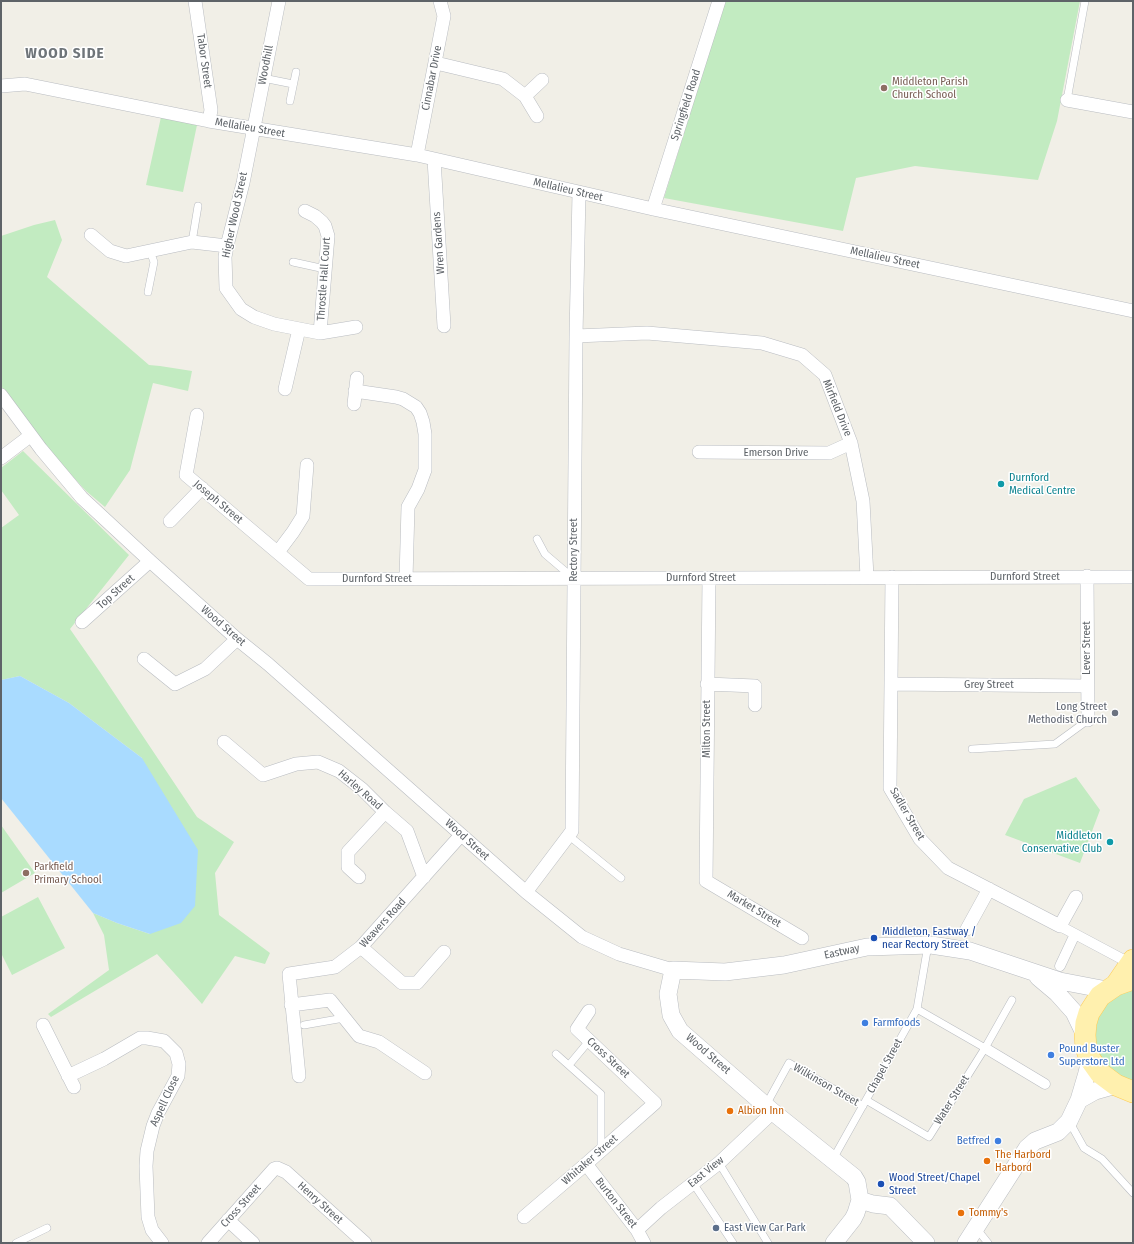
<!DOCTYPE html>
<html>
<head>
<meta charset="utf-8">
<style>
	body { margin:0 }
	#map { position:relative; width:1134px; height:1244px; overflow:hidden; background:#f1efe7; font-family:"Fira Sans Condensed",sans-serif }
	canvas { display:block }
	.frame { position:absolute; inset:0; border:2px solid #5e6368; pointer-events:none }
</style>
</head>
<body>
<div id="map">
<canvas width="1134" height="1244"></canvas>
<div class="frame"></div>
</div>
<script>
const c = document.querySelector('canvas').getContext('2d');
c.lineJoin = 'round';
function fillPath(path, color) { c.fillStyle = color; c.fill(path, 'evenodd'); }
const shape = rows => new Path2D(rows.map(r => 'M' + r).join(''));
function trace(path, color, width, dash) { c.strokeStyle = color; c.lineWidth = width; c.lineCap = dash ? 'butt' : 'round'; c.setLineDash(dash || []); c.stroke(path); }
function write(font, color, halo, rows, align = 'center') {
  c.font = font + ' "Fira Sans Condensed",sans-serif'; c.lineWidth = 3; c.setLineDash([]); c.textBaseline = 'middle'; c.strokeStyle = halo; c.fillStyle = color; for (const [text, x, y, turn = 0] of rows) {
    c.save(); c.translate(x, y); c.rotate((+turn || 0) * Math.PI / 180); c.textAlign = isNaN(turn) ? turn : align; if (halo) c.strokeText(text, 0, 0); c.fillText(text, 0, 0); c.restore();
  }
}
fillPath(shape([
	[725,1,1080,1,1057,121,1038,180,915,166,856,178,843,231,664,198],
	[161,117,197,125,183,192,146,185],
	[55,220,62,240,47,277,149,365,160,366,192,371,188,391,153,383,130,470,105,507,86,491,45,446,1,386,1,236,34,225],
	[23,451,129,555,70,629,100,672,197,817,234,842,215,873,219,915,270,953,265,964,235,956,202,1004,157,954,51,1017,48,1014,109,970,104,935,93,913,117,923,150,934,142,758,69,703,20,676,1,680,1,528,19,515,1,490,1,468],
	[1076,777,1100,810,1080,863,1005,835,1024,799],
	[1,825,35,873,1,893],
	[38,897,65,948,12,975,1,953,1,917],
	[1133,990,1133,1082,1121,1076,1107,1066,1099,1054,1096,1046,1095,1035,1098,1017,1107,1003,1120,994]
]), '#c2ebc1');
fillPath(shape([
	[20,676,69,703,142,758,198,850,195,906,181,923,150,934,117,923,93,913,1,798,1,680]
]), '#a9dbff');
const service = shape([
	[263,78,293,84],
	[1067,100,1085,1],
	[290,101,296,72],
	[192,242,198,206],
	[293,262,325,269],
	[148,292,154,262,150,251],
	[537,539,545,554,572,577],
	[972,749,1055,744,1088,720],
	[568,835,621,878],
	[917,1009,985,1048],
	[304,1025,344,1018],
	[556,1054,601,1094,601,1151],
	[569,1065,589,1041],
	[866,1100,929,1137,985,1048,1012,1000],
	[766,1105,789,1063,863,1106],
	[1069,1121,1084,1148,1102,1159,1133,1193],
	[833,1159,917,1009,928,945],
	[719,1163,768,1243],
	[693,1183,733,1243],
	[976,1228,988,1243],
	[16,1243,47,1228]
]);
const pedestrian = shape([
	[1060,926,1122,959],
	[1060,966,1075,934],
	[985,1048,1045,1084]
]);
const minor = shape([
	[195,1,211,110,209,121],
	[279,1,243,183,227,246,225,257,226,288,241,309,254,317,274,324,320,333,356,327],
	[436,63,503,79,525,96,537,116],
	[1,86,25,84,209,121,417,155,653,209,1133,311],
	[525,96,542,80],
	[1067,100,1133,112],
	[417,155,444,16,440,1],
	[434,159,444,326],
	[653,209,719,1],
	[305,211,315,216,322,222,325,226,328,236,320,333],
	[91,235,110,251,126,256,192,242,227,246],
	[576,336,647,333,762,343,802,355,825,375,851,443,863,501,867,577],
	[285,389,299,329],
	[355,391,396,397,403,399,416,407,420,413,423,422,425,434,425,470,418,489,408,507,406,579],
	[1,395,41,449,82,498,150,561,237,639,268,664,526,892,582,937,619,954,673,970],
	[354,404,357,378],
	[197,415,186,475,309,579,1133,577],
	[699,452,829,453,851,443],
	[1,458,30,436],
	[170,521,202,488],
	[278,552,293,532,303,516,307,465],
	[1087,576,1088,720],
	[892,577,890,788,920,839,948,868,1060,926,1076,897],
	[709,578,706,881,802,938],
	[82,622,150,561],
	[144,659,175,684,205,669,237,639],
	[707,684,755,686,755,705],
	[891,684,1087,686],
	[224,742,263,775,296,764,318,762,339,771,362,789,385,812,407,831,424,877],
	[359,877,348,867,348,852,385,812],
	[526,892,572,831,576,336,579,193],
	[967,929,989,889],
	[361,947,402,983,417,983,444,952],
	[291,1005,330,1000,359,1036,379,1042,425,1073],
	[43,1025,74,1087],
	[68,1076,104,1059,140,1038,147,1038,164,1041,176,1053,179,1064,178,1076,158,1113,153,1126,147,1151,146,1166,148,1217,152,1230,162,1243],
	[299,1076,289,974,335,967,361,947,461,835],
	[586,1164,637,1230,644,1243],
	[524,1217,586,1164,655,1103,577,1029,589,1011],
	[228,1220,253,1243],
	[637,1230,661,1208,719,1163,773,1112],
	[208,1243,274,1169,277,1168,286,1172,365,1243]
]);
const tertiary = shape([
	[1038,977,1057,993,1074,1012,1085,1035],
	[1079,1100,1095,1091,1116,1085],
	[860,1200,873,1204,890,1206,926,1243],
	[834,1243,853,1219,856,1213,860,1200,857,1182,854,1177,773,1112,680,1031,671,1015,668,994,673,970,725,972,784,965,867,947,931,945,970,951,1060,981,1107,990],
	[966,1243,1027,1148,1035,1141,1058,1132,1069,1121,1079,1100,1087,1073,1090,1059]
]);
const primary = shape([
	[1133,979,1116,985,1100,996,1089,1013,1086,1023,1085,1035,1086,1048,1090,1059,1100,1073,1116,1085,1133,1092],
	[1116,985,1133,960]
]);
trace(service, '#b9bcc1', 8);
trace(pedestrian, '#b9bcc1', 11);
trace(minor, '#b9bcc1', 14);
trace(tertiary, '#b9bcc1', 18);
trace(primary, '#fecb53', 22);
trace(service, '#fff', 7);
trace(pedestrian, '#fff', 10);
trace(minor, '#fff', 13);
trace(tertiary, '#fff', 17);
trace(primary, '#fff0ae', 21);
for (const [x, y, r, color] of [
	[884,88,4,"#8d6e63"],
	[1001,484,4,"#0f9aa8"],
	[1115,713,4,"#6b7280"],
	[1110,842,4,"#0f9aa8"],
	[26,873,4,"#8d6e63"],
	[874,938,4,"#1a4fb4"],
	[865,1023,4,"#3f7fe0"],
	[1051,1055,4,"#3f7fe0"],
	[730,1111,4,"#e8710a"],
	[998,1141,4,"#3f7fe0"],
	[987,1161,4,"#e8710a"],
	[881,1184,4,"#1a4fb4"],
	[961,1213,4,"#e8710a"],
	[716,1228,4,"#5c6f8a"]
]) { const dot = new Path2D(); dot.arc(x, y, r, 0, 2 * Math.PI); c.fillStyle = color; c.fill(dot); trace(dot, '#fff', 1.5); }
write('11px', '#5e6368', '#fff', [
	["Tabor Street",204,61,82],
	["Woodhill",266,65,-79],
	["Cinnabar Drive",432,78,-79],
	["Springfield Road",686,105,-72],
	["Mellalieu Street",250,128,10],
	["Mellalieu Street",568,190,13],
	["Higher Wood Street",235,215,-78],
	["Wren Gardens",439,243,-94],
	["Mellalieu Street",885,258,12],
	["Throstle Hall Court",324,279,-86],
	["Mirfield Drive",837,408,68],
	["Emerson Drive",776,453],
	["Joseph Street",218,502,40],
	["Rectory Street",574,550,-90],
	["Durnford Street",1025,577],
	["Durnford Street",701,578],
	["Durnford Street",377,579],
	["Top Street",116,592,-42],
	["Wood Street",223,626,41],
	["Lever Street",1087,648,-90],
	["Grey Street",989,685],
	["Milton Street",707,729,-90],
	["Harley Road",360,790,41],
	["Sadler Street",907,814,60],
	["Wood Street",467,840,42],
	["Market Street",754,909,31],
	["Weavers Road",383,923,-48],
	["Eastway",842,952,-12],
	["Wood Street",708,1054,41],
	["Cross Street",608,1058,43],
	["Chapel Street",885,1066,-61],
	["Wilkinson Street",826,1085,30],
	["Water Street",952,1100,-58],
	["Aspell Close",165,1101,-65],
	["Whitaker Street",590,1160,-41],
	["East View",706,1172,-39],
	["Henry Street",320,1203,42],
	["Burton Street",616,1203,52],
	["Cross Street",241,1206,-48]
]);
write('11px', '#785e54', '#fff', [
	["Middleton Parish",892,82],
	["Church School",892,95],
	["Parkfield",34,867],
	["Primary School",34,880]
], 'left');
write('11px', '#0d838f', '#fff', [
	["Durnford",1009,478],
	["Medical Centre",1009,491],
	["Middleton",1102,836,"right"],
	["Conservative Club",1102,849,"right"]
], 'left');
write('11px', '#5b616d', '#fff', [
	["Long Street",1107,707],
	["Methodist Church",1107,720]
], 'right');
write('11px', '#164399', '#fff', [
	["Middleton, Eastway /",882,932],
	["near Rectory Street",882,945],
	["Wood Street/Chapel",889,1178],
	["Street",889,1191]
], 'left');
write('11px', '#366cbe', '#fff', [
	["Farmfoods",873,1023],
	["Pound Buster",1059,1049],
	["Superstore Ltd",1059,1062],
	["Betfred",990,1141,"right"]
], 'left');
write('11px', '#c56008', '#fff', [
	["Albion Inn",738,1111],
	["The Harbord",995,1155],
	["Harbord",995,1168],
	["Tommy's",969,1213]
], 'left');
write('11px', '#4e5e75', '#fff', [
	["East View Car Park",724,1228]
], 'left');
c.letterSpacing = '1px';
write('bold 15px', '#6f757a', '#fff', [
	["WOOD SIDE",65,54]
]);
c.letterSpacing = '0px';
</script>
</body>
</html>
